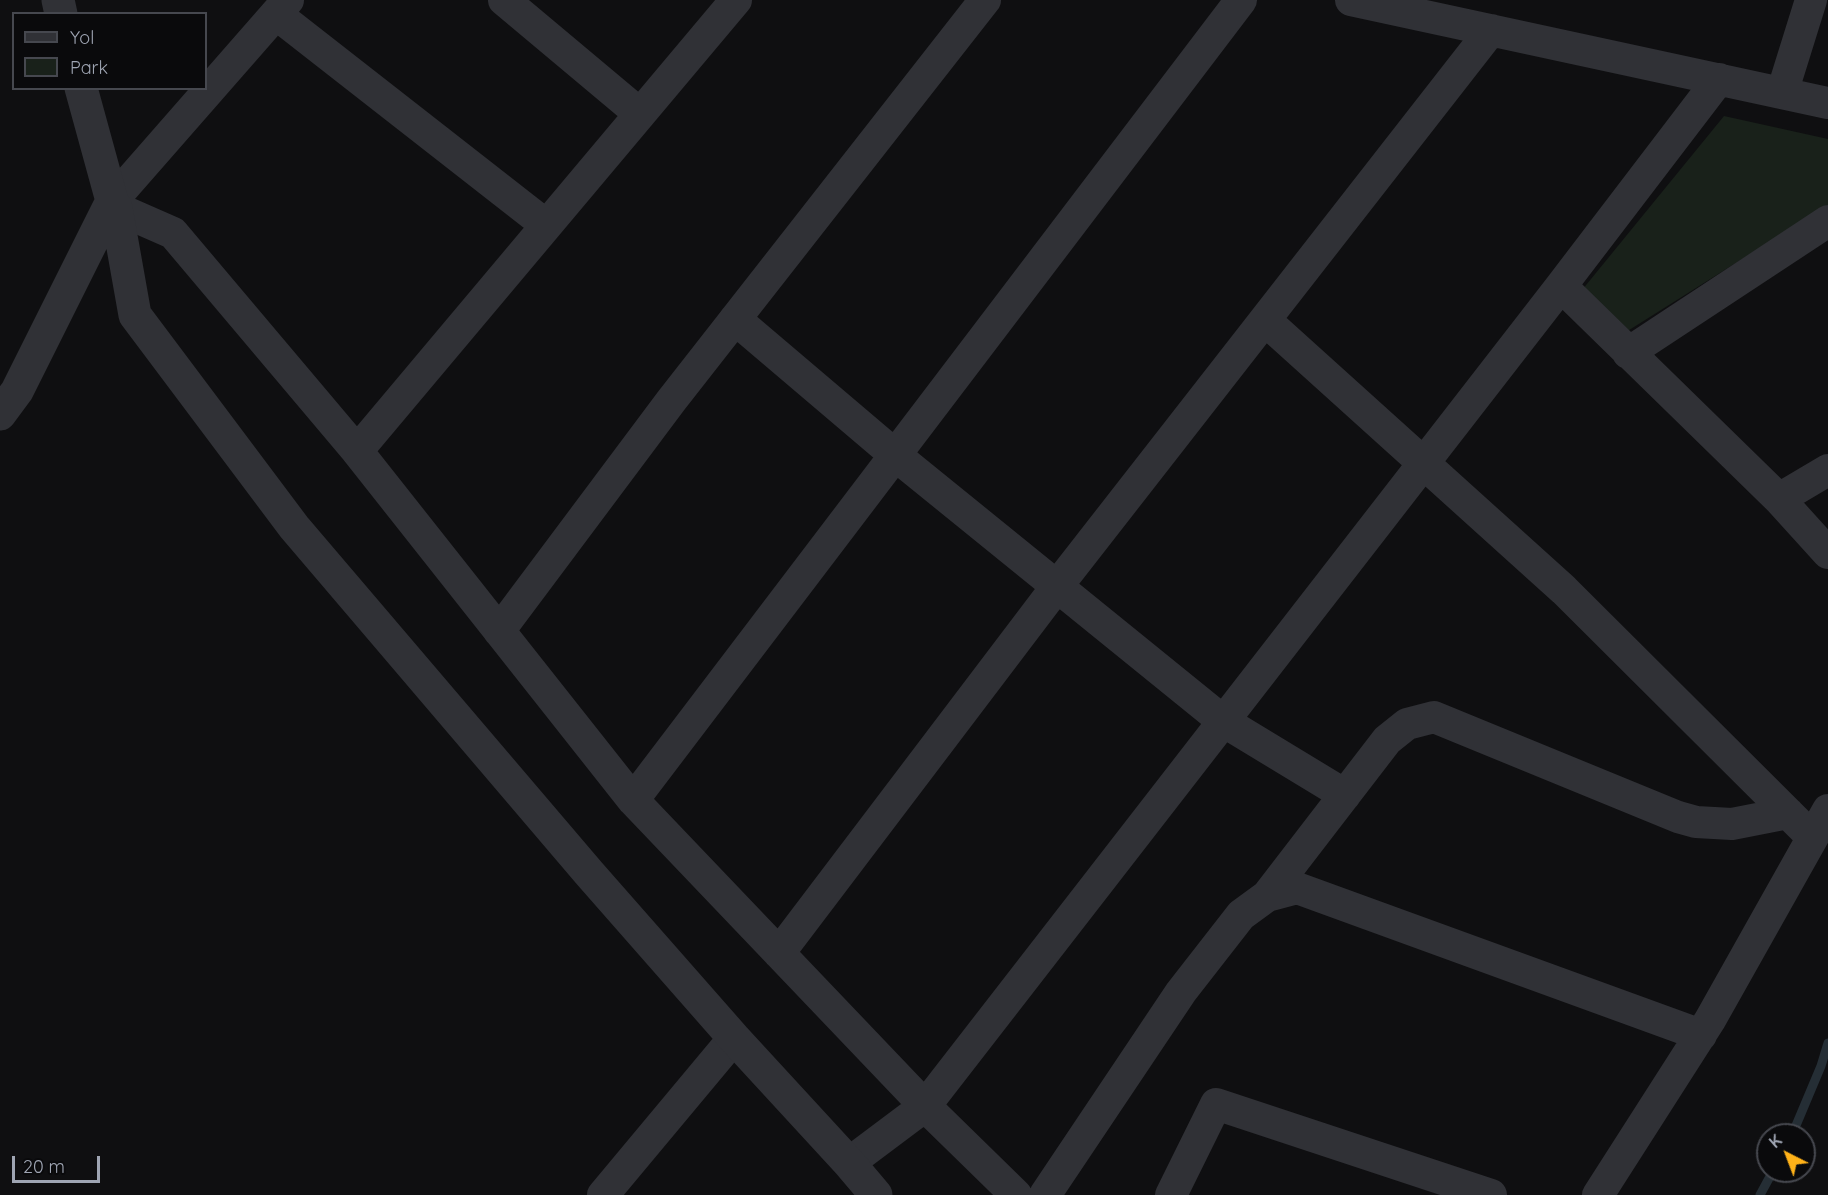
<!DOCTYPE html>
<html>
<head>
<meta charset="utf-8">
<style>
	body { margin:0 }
	#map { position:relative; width:1828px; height:1195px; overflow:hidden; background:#0f0f11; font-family:Quicksand,sans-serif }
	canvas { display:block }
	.legend { position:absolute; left:12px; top:12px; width:195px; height:78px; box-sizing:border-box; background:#0a0a0c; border:2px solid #46484f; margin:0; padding:8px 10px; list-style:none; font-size:18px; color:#9fa5b3 }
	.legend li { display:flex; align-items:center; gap:12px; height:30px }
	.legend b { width:30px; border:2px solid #46484f }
	.north { position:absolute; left:1756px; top:1123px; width:60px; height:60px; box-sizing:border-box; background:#0a0a0c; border:2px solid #46484f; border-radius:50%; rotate:318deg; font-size:16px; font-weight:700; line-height:24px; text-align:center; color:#9fa5b3 }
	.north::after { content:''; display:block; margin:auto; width:21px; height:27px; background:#ffb219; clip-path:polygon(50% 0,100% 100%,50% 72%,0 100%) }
	.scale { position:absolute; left:12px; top:1156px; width:88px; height:27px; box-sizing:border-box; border:3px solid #9fa5b3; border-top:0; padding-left:8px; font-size:18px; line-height:21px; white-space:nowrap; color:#9fa5b3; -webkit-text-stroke:4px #0a0a0c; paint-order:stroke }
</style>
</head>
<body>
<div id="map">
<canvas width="1828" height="1195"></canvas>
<ul class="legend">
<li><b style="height:8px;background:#303136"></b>Yol</li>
<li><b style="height:16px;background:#19211a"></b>Park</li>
</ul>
<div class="north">K</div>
<div class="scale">20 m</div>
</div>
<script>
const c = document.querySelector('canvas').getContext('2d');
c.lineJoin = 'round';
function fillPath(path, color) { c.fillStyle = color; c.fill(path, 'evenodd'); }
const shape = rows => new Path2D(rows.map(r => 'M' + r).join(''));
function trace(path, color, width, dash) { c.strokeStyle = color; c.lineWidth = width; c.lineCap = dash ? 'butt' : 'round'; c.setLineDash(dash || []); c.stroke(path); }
fillPath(shape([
	[1724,116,1828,139,1828,205,1626,332,1582,290]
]), '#19211a');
trace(shape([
	[1792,1135,1821,1066,1828,1043],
	[1760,1195,1773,1171]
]), '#252e35', 9);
trace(shape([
	[504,0,640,114],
	[1351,0,1828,103],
	[276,14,546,225],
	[1782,93,1811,0],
	[112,201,288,0],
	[116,208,173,233,357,451,633,800,925,1106,1016,1195],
	[1561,286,1779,499,1828,553],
	[735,319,895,455,1223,721,1345,795],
	[1266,321,1564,590,1812,837],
	[1628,353,1828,221],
	[357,451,736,0],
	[1779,499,1828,470],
	[499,631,671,401,985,0],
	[633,800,1241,0],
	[1267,896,1387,740,1407,724,1434,717,1678,817,1696,822,1732,824,1788,813],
	[779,953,1058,585,1491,30],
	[849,1163,925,1106,1561,286,1719,79],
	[603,1195,734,1038],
	[1045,1195,1181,992,1241,915,1267,896,1297,888,1701,1035],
	[1171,1195,1216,1104,1491,1195],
	[1598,1195,1710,1020,1828,810]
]), '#303136', 32);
trace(shape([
	[58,0,61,14],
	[81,88,112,201,116,208,135,315,294,527,589,873,734,1038,849,1163,876,1195],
	[0,414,17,391,112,201]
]), '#303136', 33);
</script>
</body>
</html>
